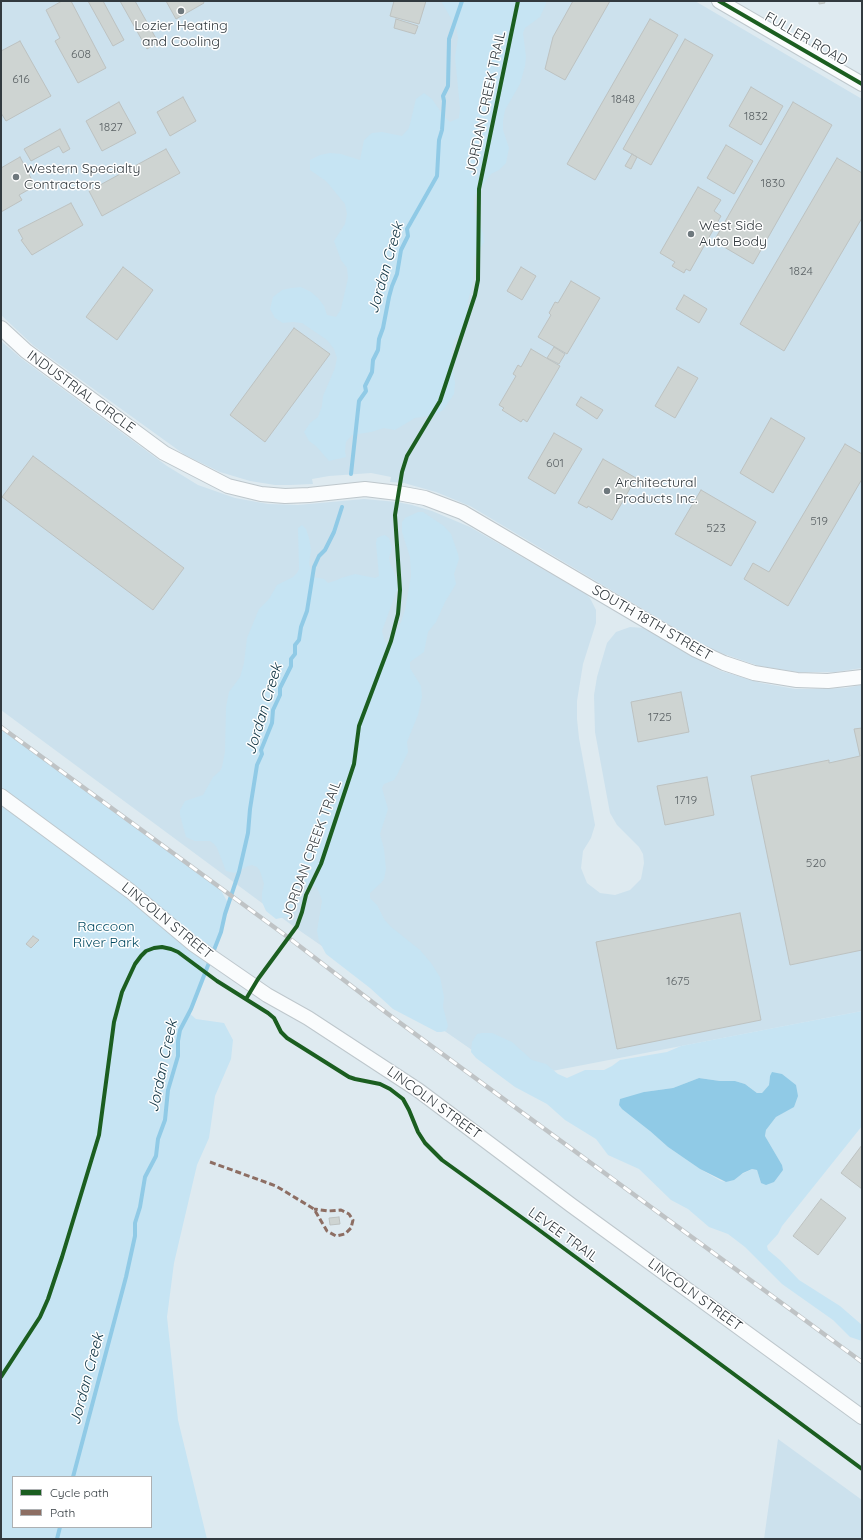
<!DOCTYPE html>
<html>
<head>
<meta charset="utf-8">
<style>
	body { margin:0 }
	#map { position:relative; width:863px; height:1540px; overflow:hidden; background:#deeaf0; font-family:Quicksand,sans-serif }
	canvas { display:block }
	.frame { position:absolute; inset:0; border:2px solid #323a3f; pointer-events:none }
	.legend { position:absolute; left:12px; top:1476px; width:140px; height:52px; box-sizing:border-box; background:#fff; border:1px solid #adb0b2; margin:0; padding:5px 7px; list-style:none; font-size:12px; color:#323a3f }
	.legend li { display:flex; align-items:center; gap:8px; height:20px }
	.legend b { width:20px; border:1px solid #adb0b2 }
</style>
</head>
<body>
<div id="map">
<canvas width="863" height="1540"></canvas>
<div class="frame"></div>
<ul class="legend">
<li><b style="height:5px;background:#1b5e20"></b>Cycle path</li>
<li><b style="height:5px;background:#8d6e63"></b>Path</li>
</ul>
</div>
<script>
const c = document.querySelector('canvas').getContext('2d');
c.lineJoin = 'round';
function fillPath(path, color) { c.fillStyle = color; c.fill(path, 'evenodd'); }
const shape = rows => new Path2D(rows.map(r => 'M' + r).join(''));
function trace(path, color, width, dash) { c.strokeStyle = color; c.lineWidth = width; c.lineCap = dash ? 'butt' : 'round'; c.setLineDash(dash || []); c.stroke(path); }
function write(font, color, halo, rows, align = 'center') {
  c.font = font + ' Quicksand,sans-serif'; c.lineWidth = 3; c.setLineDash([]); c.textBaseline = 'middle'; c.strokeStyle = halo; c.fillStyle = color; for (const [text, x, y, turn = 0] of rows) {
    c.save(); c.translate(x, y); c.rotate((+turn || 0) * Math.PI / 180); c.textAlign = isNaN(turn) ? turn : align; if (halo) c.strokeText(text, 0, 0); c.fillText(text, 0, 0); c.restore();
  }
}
fillPath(shape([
	[1,1,695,1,862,99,862,668,835,672,798,672,759,666,721,653,703,645,668,624,470,506,436,492,404,483,390,482,391,477,371,473,329,476,312,479,313,484,290,485,275,485,250,481,220,472,185,455,34,346,1,315],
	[1,341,22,359,167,466,198,485,235,498,268,504,298,505,364,499,397,502,412,505,432,511,470,527,586,594,590,598,596,610,596,623,583,664,577,701,577,719,579,738,595,825,591,838,583,851,581,868,587,883,600,893,615,895,630,890,641,879,644,863,643,854,639,847,617,825,610,813,595,732,594,695,597,677,607,643,616,632,630,627,644,628,707,664,721,671,761,683,795,689,813,689,845,688,862,685,862,1011,516,1078,472,1050,293,926,1,710],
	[778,1439,862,1500,862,1539,764,1539]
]), '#cce1ed');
fillPath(shape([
	[441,1,546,1,546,4,540,17,525,28,523,33,526,57,525,66,520,84,505,110,503,121,503,130,509,148,506,163,499,170,491,174,474,197,474,210,483,233,484,242,474,258,473,282,468,301,467,322,463,330,454,341,452,350,451,359,455,383,454,394,443,410,435,415,415,418,395,430,384,428,371,432,352,435,346,442,345,451,346,457,329,461,316,446,309,441,304,432,310,423,318,417,322,406,323,396,335,368,337,358,334,349,327,340,302,323,292,322,283,323,275,318,270,309,273,297,282,290,291,288,301,287,311,292,318,298,324,306,327,315,336,317,341,309,348,278,347,268,341,260,334,241,345,224,347,214,345,204,326,181,310,170,310,160,320,155,330,153,341,154,360,160,364,140,372,133,382,132,402,136,409,128,416,99,424,93,432,99,443,115,450,122,459,118,460,108,455,57,458,38,456,27],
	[418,512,423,512,444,526,451,534,458,554,459,559,454,574,456,584,445,602,436,622,428,632,424,652,410,662,410,668,421,686,422,697,418,715,407,742,408,752,397,775,394,780,384,784,382,788,388,809,380,834,384,849,386,869,384,879,381,883,370,893,370,898,377,905,384,919,390,926,420,950,431,963,440,977,444,997,443,1007,448,1026,446,1031,441,1032,437,1032,393,1009,370,988,326,954,319,941,317,931,322,901,319,892,316,887,306,885,297,887,294,891,297,908,291,916,276,919,266,911,262,902,262,893,264,884,260,871,257,867,252,865,248,866,235,873,226,871,217,848,214,844,210,841,195,841,186,837,180,815,180,810,185,801,203,795,213,777,220,771,222,767,225,752,226,707,229,692,240,677,244,663,247,638,259,609,269,599,277,585,293,577,297,573,299,569,298,528,302,525,306,529,309,538,311,549,309,564,312,573,314,577,324,579,328,583,337,580,341,578,355,574,375,578,379,576,376,543,377,538,381,536,385,535,389,538,392,548,389,558,390,563,394,572,398,587,382,631,385,642,389,646,393,644,396,631,401,622,405,610,411,576,410,557,402,532,402,522,405,518],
	[1,727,219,887,228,903,221,932,189,1013,196,1019,224,1023,233,1040,231,1059,215,1096,209,1138,197,1165,174,1263,167,1317,178,1420,207,1539,1,1539],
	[13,1477,151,1477,151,1527,13,1527],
	[862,1011,862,1126,782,1226,778,1234,767,1246,768,1250,780,1260,799,1280,840,1306,862,1325,862,1341,850,1337,833,1320,782,1284,745,1247,728,1234,709,1227,688,1209,671,1200,639,1169,608,1155,596,1139,565,1120,547,1104,515,1087,476,1058,471,1052,472,1042,477,1034,482,1033,492,1033,512,1042,532,1060,546,1064,558,1074,567,1078,585,1070,604,1070,612,1066,620,1060,667,1052,681,1046],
	[770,1076,793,1107,776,1117,766,1130,765,1136,782,1165,761,1183,757,1170,752,1169,726,1182,721,1181,700,1169,668,1147,650,1131,644,1092,673,1088,699,1078,720,1081,735,1081,745,1084,757,1093,762,1093,769,1085]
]), '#c6e4f3');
fillPath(shape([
	[772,1072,782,1074,796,1085,798,1096,794,1107,776,1117,766,1130,765,1136,782,1165,783,1170,774,1182,766,1185,761,1183,757,1170,752,1169,743,1173,734,1180,726,1182,700,1169,668,1147,650,1131,622,1109,619,1105,620,1099,644,1092,673,1088,699,1078,720,1081,735,1081,745,1084,757,1093,762,1093,769,1085,770,1076]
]), '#90cae6');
trace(shape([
	[351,474,359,401,366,391,365,386,372,372,373,360,378,350,379,339,383,328,389,297,392,286,397,274,401,250,408,236,407,229,437,176,439,140,442,130,444,101,443,96,448,86,449,39,462,1],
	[73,1477,126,1277,135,1236,135,1223,140,1207,145,1177,156,1156,158,1139,165,1120,168,1090,178,1056,178,1041,180,1030,191,1009,221,932,225,914,239,872,248,833,250,809,257,765,262,754,261,750,272,723,273,710,280,695,280,688,291,666,291,659,295,654,295,645,299,640,301,627,307,611,314,567,319,556,325,550,334,532,342,507],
	[57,1539,60,1527]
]), '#90cae6', 4);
const building = shape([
	[62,1,71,1,106,68,78,83,55,41,60,38,46,10,62,1],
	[88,1,103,1,124,40,113,46,88,1],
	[120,1,135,1,158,42,147,49,120,1],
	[166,1,203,1,204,3,176,19,166,1],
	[394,1,426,1,419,24,390,16,394,1],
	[573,1,610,1,565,80,545,69,553,37,573,1],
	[819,1,824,1,825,3,819,4,819,1],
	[396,19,418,26,415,34,394,28,396,19],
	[650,19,678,35,595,180,567,164,650,19],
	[685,39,713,55,651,165,623,149,685,39],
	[20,41,51,96,6,121,1,113,1,51,20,41],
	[751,87,783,106,761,145,729,126,751,87],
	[183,97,196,121,170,136,157,112,183,97],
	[119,102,136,133,102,151,86,121,119,102],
	[793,102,832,125,753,264,714,241,793,102],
	[60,129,70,149,63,153,59,146,31,161,24,149,60,129],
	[726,145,753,161,734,194,707,178,726,145],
	[166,149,180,173,102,216,89,191,166,149],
	[632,154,637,157,631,169,625,166,632,154],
	[20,157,35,186,19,195,22,200,1,212,1,168,20,157],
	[837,158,862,173,862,218,784,351,740,324,837,158],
	[698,187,721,200,714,211,721,216,690,271,686,269,684,273,672,266,675,262,660,253,698,187],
	[71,203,83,225,32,255,21,240,23,239,18,230,71,203],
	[123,267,153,290,117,340,86,317,123,267],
	[521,267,536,276,522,300,507,291,521,267],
	[571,281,600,298,567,354,538,337,551,315,549,313,555,302,558,303,571,281],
	[684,295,707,309,699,323,676,309,684,295],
	[294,328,330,354,265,442,230,415,294,328],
	[554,347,565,354,559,364,547,358,554,347],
	[531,349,560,366,527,422,523,419,521,422,502,410,504,408,499,405,516,376,513,374,518,365,521,367,531,349],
	[678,367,698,378,675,418,655,406,678,367],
	[581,397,603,410,597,419,576,405,581,397],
	[771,418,805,438,773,493,740,473,771,418],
	[554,433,582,449,555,494,528,478,554,433],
	[845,444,862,454,862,479,788,606,744,579,753,563,769,572,845,444],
	[33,456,184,568,153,610,2,497,33,456],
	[603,459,636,478,612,520,588,506,587,508,578,503,603,459],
	[701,490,756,522,731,566,675,534,701,490],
	[681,692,689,732,638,742,631,702,681,692],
	[862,728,862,950,790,965,751,776,829,760,829,763,860,756,854,729,862,728],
	[707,777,714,815,665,825,657,786,707,777],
	[740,913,761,1020,617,1049,596,942,740,913],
	[33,936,39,940,31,948,26,944,33,936],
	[862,1145,862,1189,841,1173,862,1145],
	[821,1199,846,1218,818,1255,793,1236,821,1199],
	[339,1217,340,1224,330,1225,329,1218,339,1217]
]);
fillPath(building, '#ced4d2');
trace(building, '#bdc2c1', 1);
const minor = shape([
	[719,1,862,84],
	[1,328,26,351,164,453,228,486,261,494,285,496,309,495,365,489,398,493,425,498,462,512,696,650,724,663,754,673,797,680,828,681,862,677],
	[1,796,130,891,193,944,267,995,308,1018,418,1090,571,1205,862,1417]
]);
trace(minor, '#bec7cc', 16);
trace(minor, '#fafcfd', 14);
const rail = shape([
	[1,727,289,938,388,1014,862,1362]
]);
trace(rail, '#bfc3c5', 4.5);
trace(rail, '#fff', 3, [9]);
trace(shape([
	[210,1162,276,1186,314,1209,327,1231,336,1236,345,1234,351,1228,353,1220,349,1214,341,1210,328,1211,314,1209]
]), '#8d6e63', 3, [6, 3]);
trace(shape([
	[719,1,862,84],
	[246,999,258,979,297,926,302,912,306,895,321,864,354,764,359,726,391,641,398,614,400,590,395,515,402,472,407,456,440,401,475,295,478,280,479,189,518,1],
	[1,1377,40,1317,48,1299,62,1257,99,1135,114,1022,122,992,135,964,141,956,146,951,154,948,162,947,171,949,178,952,217,981,268,1013,274,1018,281,1032,287,1038,349,1077,355,1079,380,1084,390,1089,403,1099,409,1110,418,1132,425,1143,442,1160,535,1227,862,1469]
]), '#1b5e20', 4);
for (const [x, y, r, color] of [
	[181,11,4,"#6e787d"],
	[16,177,4,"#6e787d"],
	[691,234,4,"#6e787d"],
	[607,491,4,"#6e787d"]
]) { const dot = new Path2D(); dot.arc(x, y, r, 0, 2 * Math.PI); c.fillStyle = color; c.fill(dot); trace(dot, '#fff', 1.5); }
write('12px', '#5b6265', null, [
	["608",81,54],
	["616",21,79],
	["1848",623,99],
	["1832",756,116],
	["1827",111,127],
	["1830",773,183],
	["1824",801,271],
	["601",555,463],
	["519",819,521],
	["523",716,528],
	["1725",660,717],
	["1719",686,800],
	["520",816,863],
	["1675",678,981]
]);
write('14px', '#323a3f', '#fff', [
	["Lozier Heating",181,26,"center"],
	["and Cooling",181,42,"center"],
	["Western Specialty",24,169],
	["Contractors",24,185],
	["West Side",699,226],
	["Auto Body",699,242],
	["Architectural",615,483],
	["Products Inc.",615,499]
], 'left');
write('14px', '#323a3f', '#fff', [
	["FULLER ROAD",806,39,30],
	["JORDAN CREEK TRAIL",486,103,-78],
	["INDUSTRIAL CIRCLE",81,392,36],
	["SOUTH 18TH STREET",652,623,30],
	["JORDAN CREEK TRAIL",312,850,-70],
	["LINCOLN STREET",167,921,39],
	["LINCOLN STREET",434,1103,36],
	["LEVEE TRAIL",563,1235,36],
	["LINCOLN STREET",695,1295,36]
]);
write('14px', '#034a62', '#fff', [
	["Raccoon",106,927],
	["River Park",106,943]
]);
write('italic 15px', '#0c3140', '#fff', [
	["Jordan Creek",386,268,-74],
	["Jordan Creek",264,709,-73],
	["Jordan Creek",163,1066,-78],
	["Jordan Creek",87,1379,-75]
]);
</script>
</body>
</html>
